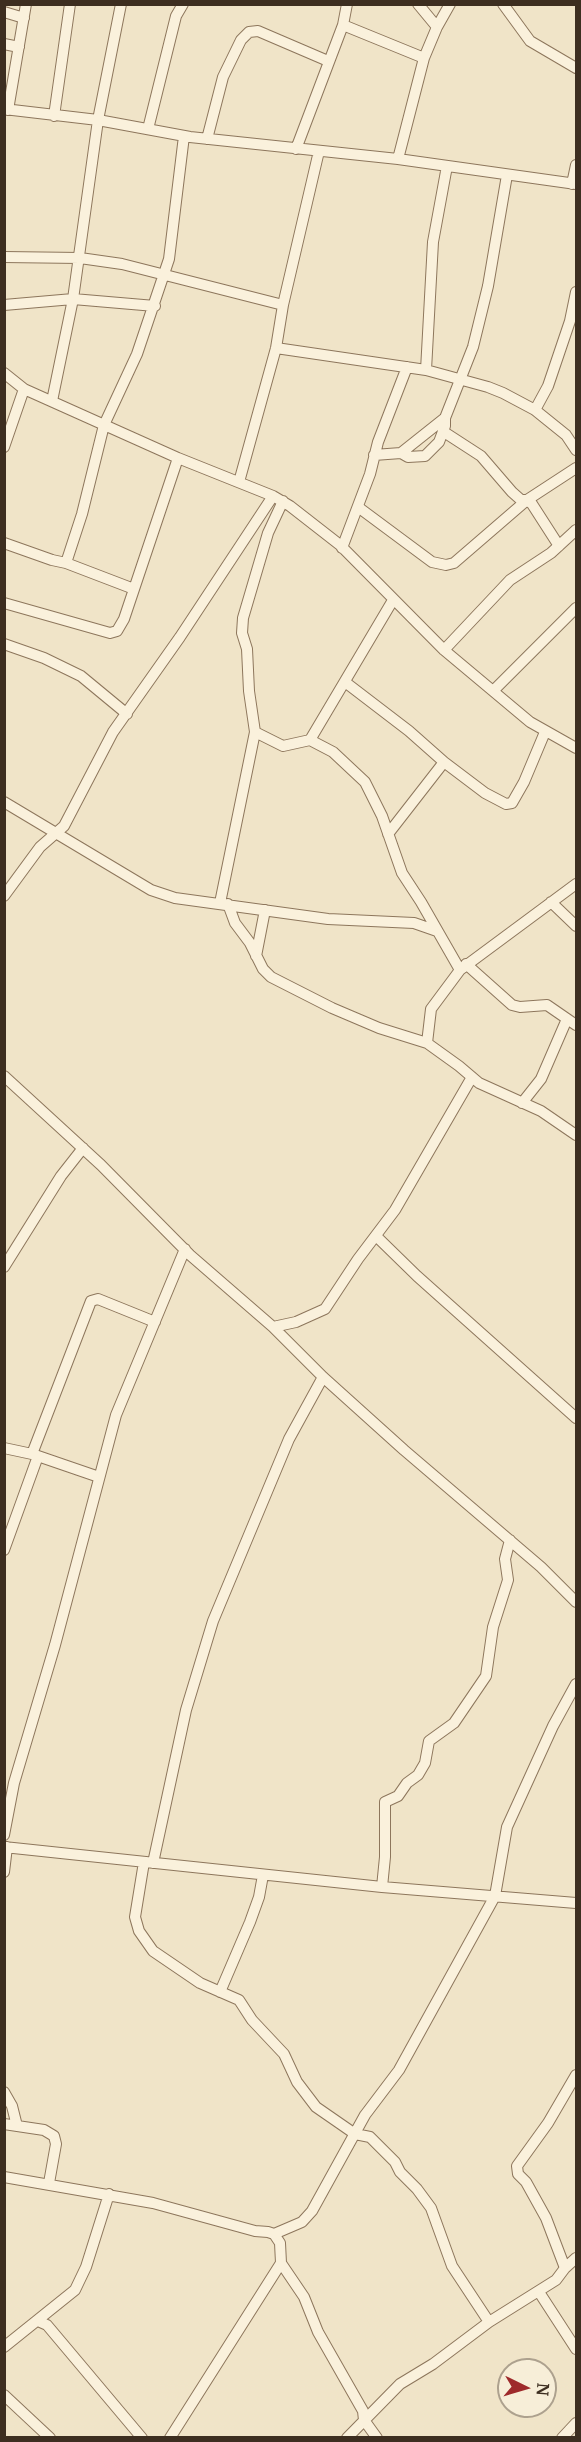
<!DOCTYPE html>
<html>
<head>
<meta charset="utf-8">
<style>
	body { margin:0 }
	#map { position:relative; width:581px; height:2442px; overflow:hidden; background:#f0e4c8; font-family:Merriweather,serif }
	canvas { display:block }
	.frame { position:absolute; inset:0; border:6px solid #3d2e20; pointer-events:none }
	.north { position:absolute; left:497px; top:2358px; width:60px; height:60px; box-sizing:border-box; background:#f7eed8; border:2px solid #ada18e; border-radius:50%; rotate:95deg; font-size:16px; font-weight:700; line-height:24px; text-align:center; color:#3d2e20 }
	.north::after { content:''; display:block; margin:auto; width:21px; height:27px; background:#9e2a2b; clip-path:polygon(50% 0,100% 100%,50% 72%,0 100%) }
</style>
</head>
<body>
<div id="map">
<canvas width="581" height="2442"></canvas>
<div class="frame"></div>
<div class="north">N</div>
</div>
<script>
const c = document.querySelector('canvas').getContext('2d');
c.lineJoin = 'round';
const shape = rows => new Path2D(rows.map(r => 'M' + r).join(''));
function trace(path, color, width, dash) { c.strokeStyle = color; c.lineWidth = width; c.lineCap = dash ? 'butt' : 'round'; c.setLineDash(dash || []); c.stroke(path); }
const street = shape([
	[418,4,437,27],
	[503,4,530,41,576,68],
	[4,12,24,18],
	[343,25,424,58],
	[4,44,19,47],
	[4,109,98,120,190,137,398,159,576,184],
	[8,110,26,4],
	[54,116,70,4],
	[148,129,176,16,183,4],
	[207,139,223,77,241,40,249,32,258,31,328,61],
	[296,149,343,25,347,4],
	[398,159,424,58,437,27,450,4],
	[572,184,576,165],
	[4,257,80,258,122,264,283,305],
	[4,305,73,299,155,306],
	[276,348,426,370,488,387,503,393,535,410,566,435,576,450],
	[426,370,433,242,447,166],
	[4,373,24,389,178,458,273,496,290,506,340,545,444,650,530,722,576,748],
	[52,401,73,299,98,120,121,4],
	[535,410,548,386,570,321,576,292],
	[444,432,481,456,512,492,521,500,527,500,532,504,559,546],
	[4,447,24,389],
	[401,453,445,418],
	[374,455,401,453,408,457,425,456,439,442,445,426,445,418,473,347,488,286,507,175],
	[239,482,276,348,283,305,319,151],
	[358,507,432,562,446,565,454,563,527,500,576,468],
	[4,543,52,560,66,563,134,589],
	[342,548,370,474,378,442,407,367],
	[66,563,82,514,104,425,137,354,169,259,184,136],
	[4,603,110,633,117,631,124,619,178,458],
	[4,644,44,658,81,676,127,714],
	[444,650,510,580,551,553,576,530],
	[345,682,409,731,444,762,485,793,506,804,512,803,524,782,545,732],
	[493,691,576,608],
	[255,732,283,746,310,740,393,600],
	[310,740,333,752,365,782,382,816,402,873,421,902,460,970,576,884],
	[4,802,151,890,175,898,328,919,414,923,437,931],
	[388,834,444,762],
	[4,896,40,847,64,826,113,732,180,637,273,496],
	[551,902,576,926],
	[220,903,255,732,249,691,247,649,242,633,243,618,268,533,283,501],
	[228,904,235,923,250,943,263,969,271,977,332,1008,379,1028,427,1043,459,1066,479,1083,541,1111,576,1135],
	[256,956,265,910],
	[466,964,512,1005,520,1007,547,1005,576,1025],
	[427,1043,431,1009,460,970],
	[4,1076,101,1165,190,1255,273,1327,323,1377,404,1450,541,1567,576,1602],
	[522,1103,541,1079,567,1019],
	[376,1236,417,1276,576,1418],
	[4,1267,61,1176,83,1148],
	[273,1327,296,1322,325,1309,358,1259,395,1210,472,1077],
	[4,1448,32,1454,99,1477],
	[32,1454,91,1301,98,1299,155,1322],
	[4,1550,38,1456],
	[4,1835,14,1783,55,1645,116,1415,185,1249],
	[4,1847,382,1887,576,1903],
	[144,1862,135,1917,139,1931,153,1951,200,1983,239,2000,252,2020,284,2054,297,2082,316,2107,355,2134,370,2137,395,2162,400,2172,417,2189,431,2208,452,2266,489,2322],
	[153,1863,186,1710,213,1621,289,1439,323,1377],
	[4,1872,7,1847],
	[382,1887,385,1857,385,1802,398,1796,407,1783,418,1775,425,1763,429,1741,454,1723,486,1676,493,1627,508,1580,505,1559,510,1540],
	[220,1992,250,1922,259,1897,263,1875],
	[4,2092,12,2106,17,2126],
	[4,2124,44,2130,54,2136,56,2144,49,2183],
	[4,2177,153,2203,255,2231,268,2232,274,2234,280,2243,281,2263,170,2438],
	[274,2234,302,2222,312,2211,365,2115,399,2070,495,1896,507,1827,553,1726,576,1684],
	[281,2263,304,2297,318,2332,363,2411,364,2420,377,2438],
	[565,2268,546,2218,526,2182,518,2174,517,2166,548,2123,576,2075],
	[539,2292,576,2349],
	[38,2321,47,2325,142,2438],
	[4,2347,75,2290,86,2267,109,2194],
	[4,2395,50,2438],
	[347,2438,400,2384,433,2364,489,2322,556,2280,565,2268,576,2258],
	[562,2438,576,2423]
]);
trace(street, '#8d765c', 12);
trace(street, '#faf1dc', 10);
</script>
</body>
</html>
